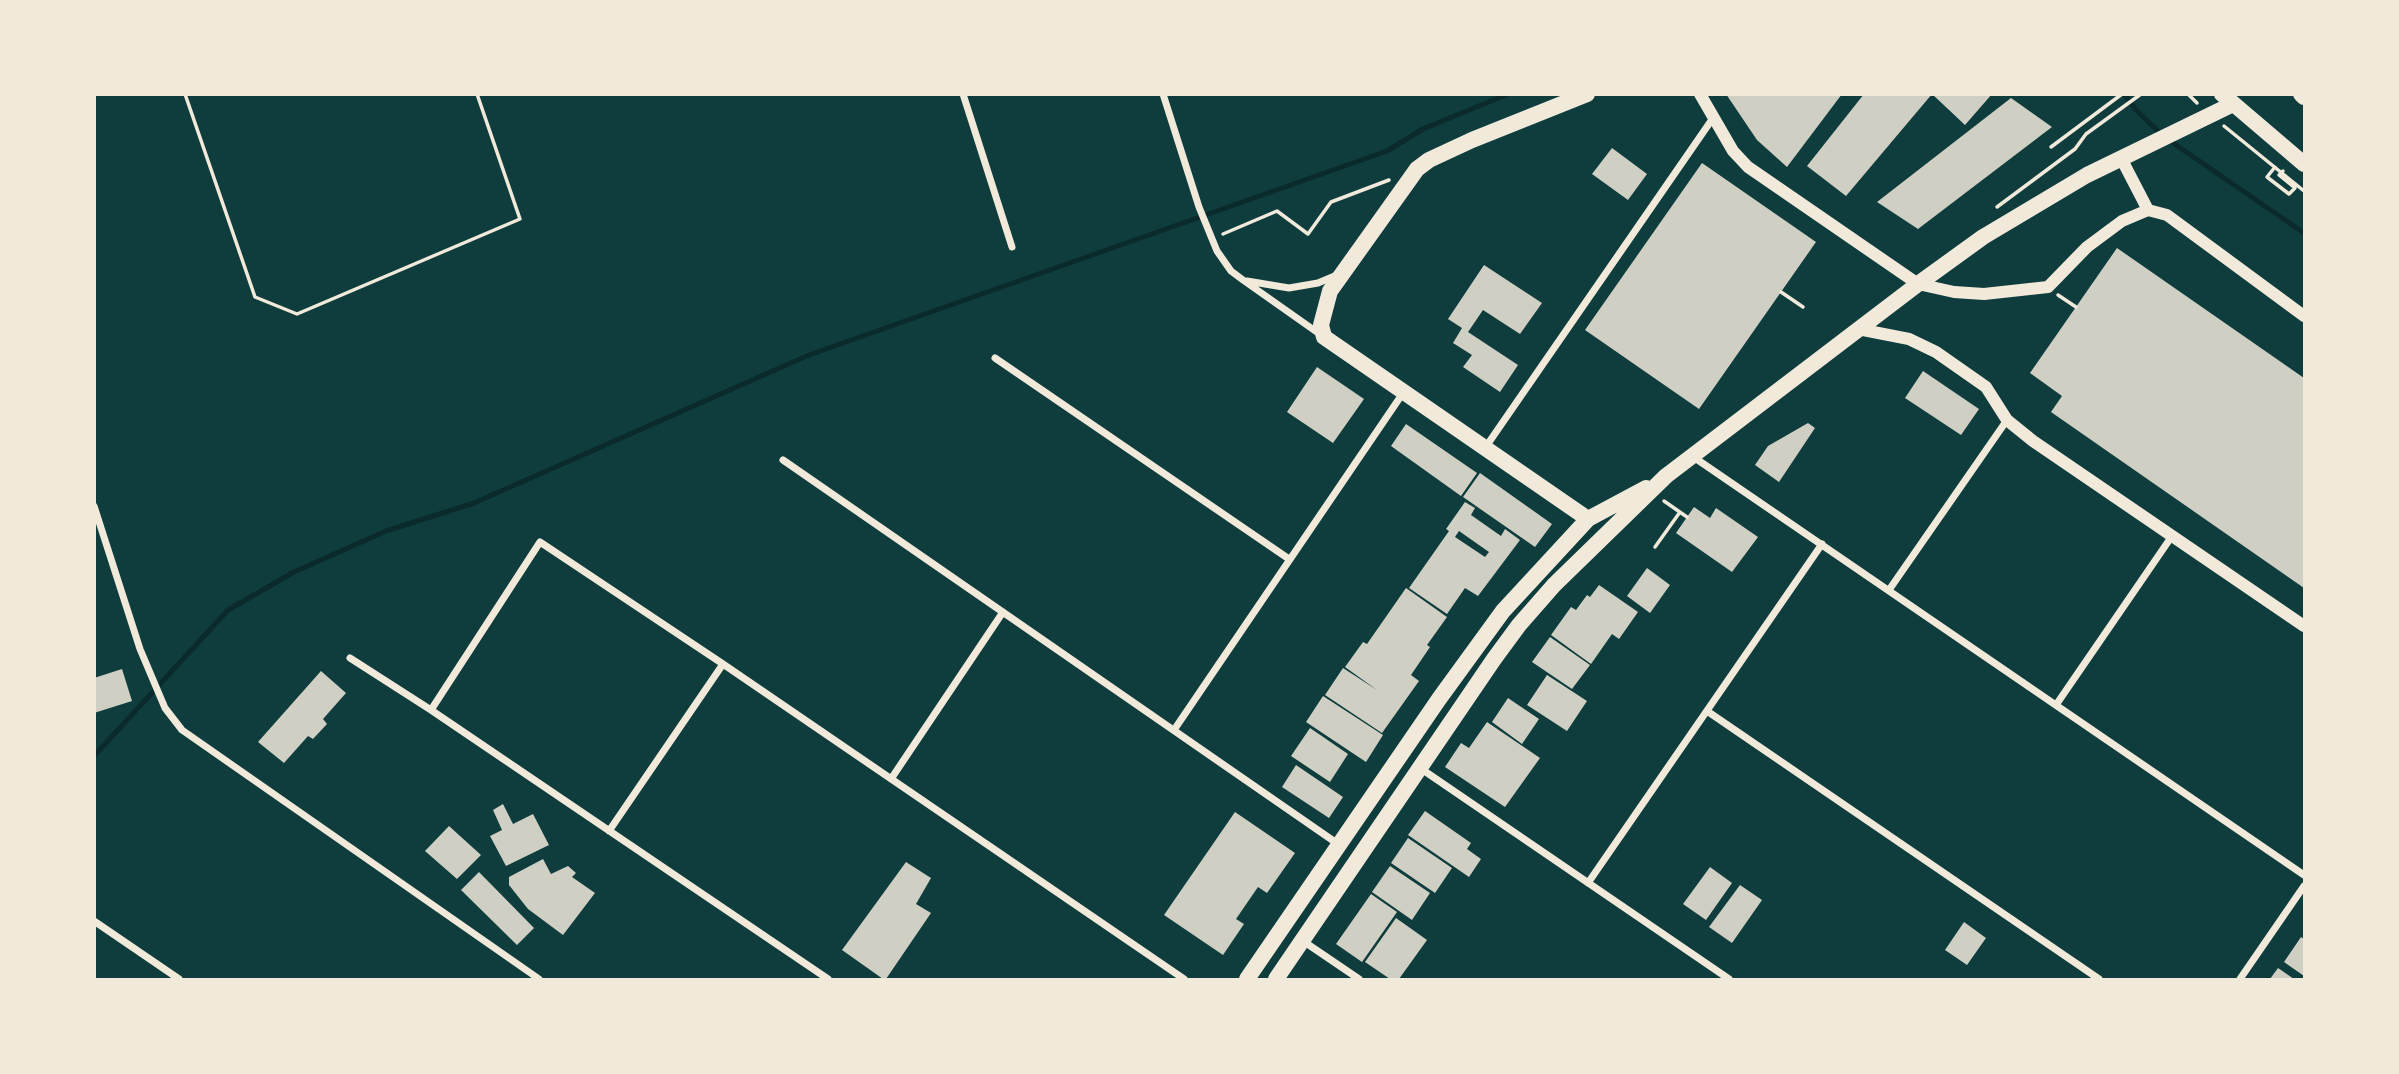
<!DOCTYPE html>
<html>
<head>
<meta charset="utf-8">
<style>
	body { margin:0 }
	#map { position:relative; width:2399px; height:1074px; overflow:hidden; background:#0f3d3e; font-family:Arial,sans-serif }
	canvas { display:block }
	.frame { position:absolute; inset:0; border:96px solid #f1e9da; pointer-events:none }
</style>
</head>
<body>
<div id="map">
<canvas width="2399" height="1074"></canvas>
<div class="frame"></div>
</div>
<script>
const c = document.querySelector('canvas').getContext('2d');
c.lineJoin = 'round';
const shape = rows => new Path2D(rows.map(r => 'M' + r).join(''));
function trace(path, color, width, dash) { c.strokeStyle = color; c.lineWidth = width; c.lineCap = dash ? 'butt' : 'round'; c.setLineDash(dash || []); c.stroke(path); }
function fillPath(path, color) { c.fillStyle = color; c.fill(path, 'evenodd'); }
trace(shape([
	[2124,94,2136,110,2163,136,2304,233],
	[94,756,228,610,294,572,386,531,474,503,809,355,1387,151,1423,129,1508,94]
]), '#0a2a2b', 5);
fillPath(shape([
	[1726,94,1842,94,1787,167,1757,140],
	[1864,94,1932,94,1846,196,1807,166],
	[1932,94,1992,94,1965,125],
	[2011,98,2052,127,1918,229,1877,202],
	[1612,148,1647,174,1628,200,1592,174],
	[1702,163,1816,242,1699,409,1585,330],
	[2117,248,2304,378,2304,588,2051,412,2062,396,2030,373],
	[1484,265,1542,303,1520,334,1483,310,1468,332,1518,365,1500,392,1463,367,1472,355,1453,343,1462,328,1448,319],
	[1317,367,1364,399,1333,443,1287,412],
	[1923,371,1979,409,1961,435,1905,398],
	[1808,423,1815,428,1779,482,1755,465,1768,446],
	[1406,424,1477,473,1461,496,1391,446],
	[1480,473,1552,524,1535,547,1463,497],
	[1465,502,1475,508,1471,515,1501,536,1505,529,1520,540,1478,596,1465,588,1447,614,1409,588,1449,531,1446,529],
	[1459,531,1489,552,1485,557,1455,537],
	[1694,507,1710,518,1716,508,1758,537,1732,572,1676,533],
	[1647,568,1670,585,1650,613,1627,596],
	[1599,585,1638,612,1619,639,1612,634,1591,664,1551,635,1571,607,1576,610,1587,595,1590,597],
	[1406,588,1447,617,1427,645,1430,647,1411,675,1419,681,1382,733,1325,695,1343,668,1377,690,1345,667,1363,642,1367,644],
	[1550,637,1590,665,1572,689,1532,662],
	[122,669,132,701,94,713,94,678],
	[321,671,346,693,323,719,327,724,313,739,308,736,284,763,258,742],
	[1547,675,1587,701,1567,731,1527,705],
	[1323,696,1383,735,1366,762,1306,722],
	[1508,698,1539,719,1522,744,1492,722],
	[1487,722,1540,758,1505,807,1445,767,1461,743,1469,748],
	[1310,728,1348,754,1330,782,1291,756],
	[1296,765,1343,797,1329,818,1282,787],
	[503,804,513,824,533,814,549,845,506,866,490,836,502,830,493,810],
	[1425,811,1471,843,1467,849,1481,859,1469,877,1408,835],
	[1235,812,1295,853,1267,893,1258,887,1236,919,1244,924,1223,955,1164,915],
	[449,826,481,855,457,879,425,851],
	[1408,838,1452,868,1435,893,1391,863],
	[543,859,551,874,568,866,576,873,572,877,595,893,563,935,528,909,509,885,509,877],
	[906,862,931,878,916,904,931,913,886,979,883,979,842,950],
	[1390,866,1430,893,1412,920,1372,892],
	[1710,867,1732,883,1706,920,1683,904],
	[479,872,534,928,517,945,461,890],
	[1740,885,1762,900,1732,943,1709,927],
	[1371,894,1397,912,1362,962,1336,944],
	[1396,918,1427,940,1399,979,1390,979,1365,962],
	[1964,922,1986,938,1967,965,1945,950],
	[2301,937,2304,939,2304,976,2284,962],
	[2278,968,2294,979,2270,979]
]), '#cfcfc3');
trace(shape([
	[185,94,255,297,297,314,520,219,477,94],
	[2188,94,2197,103],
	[2224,126,2304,191],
	[2051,147,2122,94],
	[2275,167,2267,177,2289,194,2295,188,2279,175,2283,171],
	[1997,207,2075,149,2086,134,2141,94],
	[1223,234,1277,211,1308,234,1331,202,1389,180],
	[1781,292,1803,307],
	[2058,295,2076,307],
	[1664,501,1687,517],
	[1655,547,1680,512]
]), '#f1e9da', 3.5);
trace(shape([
	[963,94,1012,247],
	[1163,94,1199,207,1217,251,1231,271,1243,280,1321,335],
	[1247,281,1289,288,1318,283,1337,275],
	[995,358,1289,559],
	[1485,448,1713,118],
	[1692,456,2304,875],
	[783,460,1338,844],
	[94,506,140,649,165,708,182,730,539,979],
	[1889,590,2007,420],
	[350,658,431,710,828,979],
	[2056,705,2172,536],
	[431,710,540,542,723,664,1184,979],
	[1707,711,2099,979],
	[1174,730,1403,393],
	[1420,768,1729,979],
	[891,779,1003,612],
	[609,831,723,664],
	[1588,883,1822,544],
	[94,921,179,979],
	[1303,941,1359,979],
	[2240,979,2304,886]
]), '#f1e9da', 7);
trace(shape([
	[1700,94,1733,151,1748,167,1918,284,1954,292,1984,294,2048,287,2087,247,2122,221,2148,210,2167,215,2304,316],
	[2121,158,2148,210],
	[1858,329,1909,339,1936,352,1986,387,2007,420,2033,441,2304,626]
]), '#f1e9da', 12);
trace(shape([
	[1587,94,1472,140,1429,160,1417,169,1330,291,1321,325,1324,337,1588,519],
	[2222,94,2304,164],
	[2301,94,2304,97],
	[1247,979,1439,699,1503,611,1588,519,1646,488],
	[1276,979,1494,659,1519,625,1554,585,1666,476,1918,284,1983,237,2087,175,2233,104]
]), '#f1e9da', 16);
</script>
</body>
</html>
